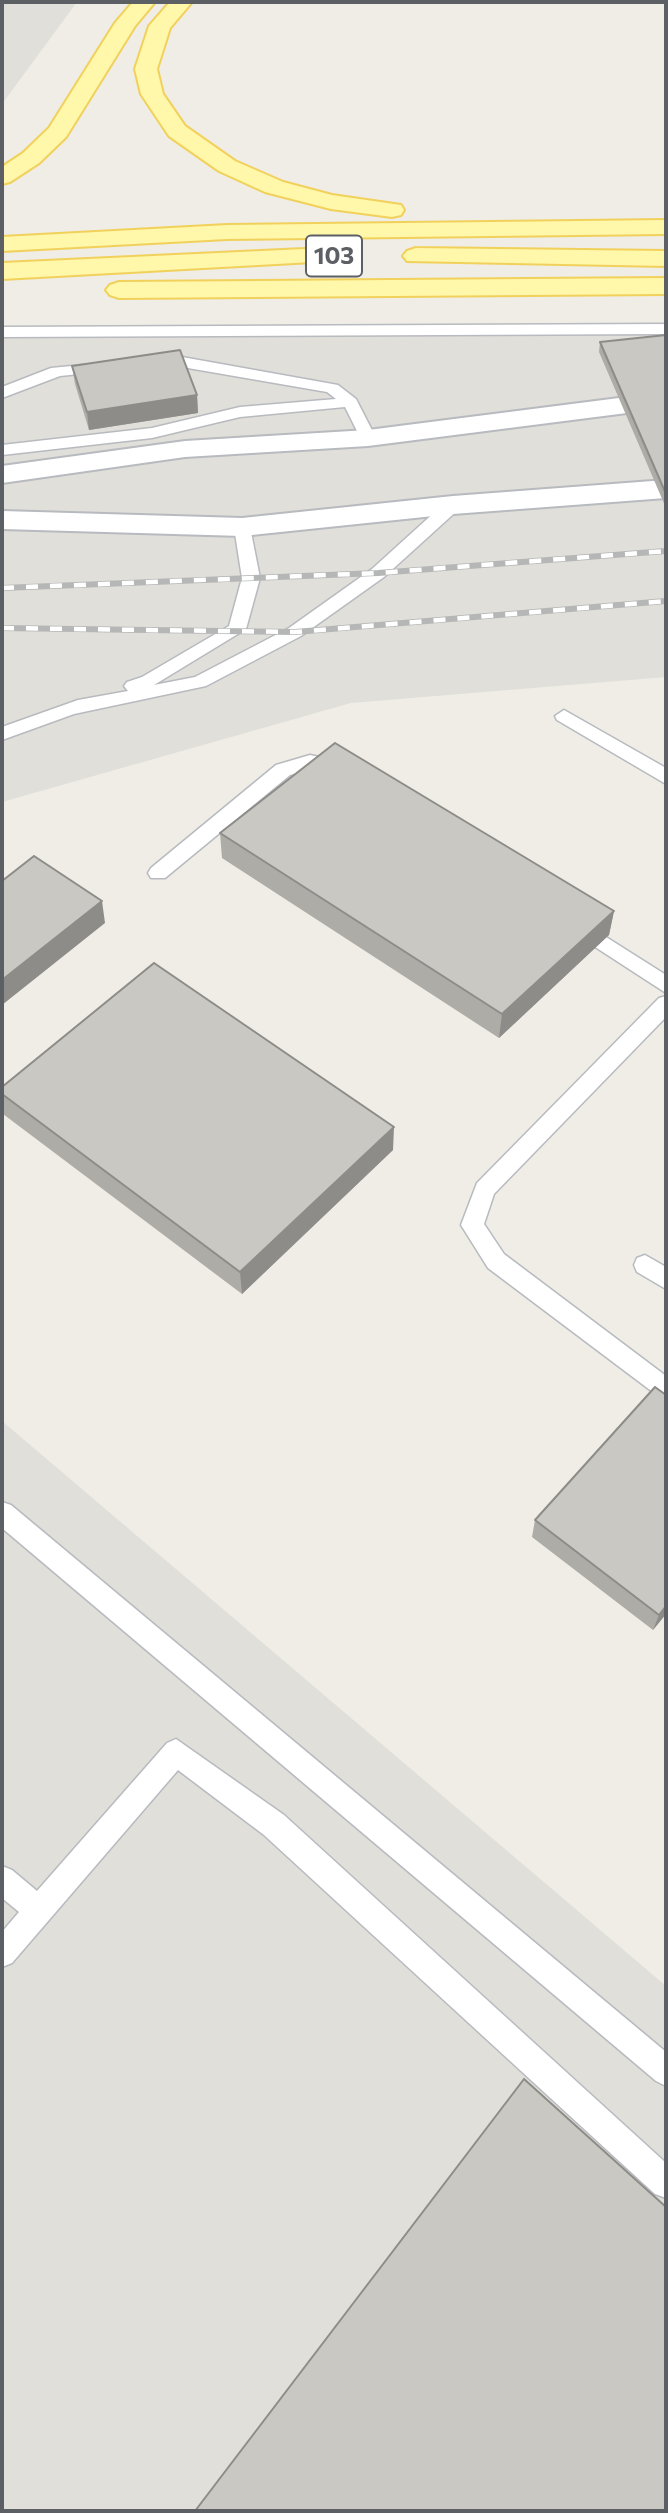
<!DOCTYPE html>
<html>
<head>
<meta charset="utf-8">
<style>
	body { margin:0 }
	#map { position:relative; width:668px; height:2513px; overflow:hidden; background:#efede5; font-family:Commissioner,sans-serif }
	canvas { display:block }
	.frame { position:absolute; inset:0; border:4px solid #5c6065; pointer-events:none }
</style>
</head>
<body>
<div id="map">
<canvas width="668" height="2513"></canvas>
<div class="frame"></div>
</div>
<script>
const c = document.querySelector('canvas').getContext('2d');
c.lineJoin = 'round';
function fillPath(path, color) { c.fillStyle = color; c.fill(path, 'evenodd'); }
const shape = rows => new Path2D(rows.map(r => 'M' + r).join(''));
function trace(path, color, width, dash) { c.strokeStyle = color; c.lineWidth = width; c.lineCap = dash ? 'butt' : 'round'; c.setLineDash(dash || []); c.stroke(path); }
function write(font, color, halo, rows, align = 'center') {
  c.font = font + ' Commissioner,sans-serif'; c.lineWidth = 5; c.setLineDash([]); c.textBaseline = 'middle'; c.strokeStyle = halo; c.fillStyle = color; for (const [text, x, y, turn = 0] of rows) {
    c.save(); c.translate(x, y); c.rotate((+turn || 0) * Math.PI / 180); c.textAlign = isNaN(turn) ? turn : align; if (halo) c.strokeText(text, 0, 0); c.fillText(text, 0, 0); c.restore();
  }
}
fillPath(shape([
	[2,2,77,2,2,104],
	[2,328,666,335,666,677,351,703,2,802],
	[2,1421,666,1986,666,2511,2,2511]
]), '#e0dfd9');
const lane = shape([
	[666,324,666,334,2,337,2,327,666,324],
	[182,357,338,385,356,399,376,438,368,443,362,441,345,407,240,417,152,438,2,455,2,445,152,428,240,407,336,399,327,392,182,367,155,369,147,364,155,359,182,357],
	[103,363,111,368,109,371,60,376,2,398,2,387,51,368,103,363],
	[453,500,459,501,461,505,459,509,384,577,301,636,206,686,74,714,2,740,2,727,78,700,128,691,124,686,127,682,142,677,229,626,242,578,234,527,236,523,248,523,250,527,260,578,246,629,154,685,195,677,289,628,372,569,447,501,453,500],
	[564,710,666,768,666,784,557,720,555,716,564,710],
	[310,755,347,763,349,768,340,775,310,769,290,775,165,878,151,878,148,873,151,868,276,765,310,755],
	[576,918,666,975,666,993,569,930,566,925,569,920,576,918],
	[666,996,666,1017,494,1194,484,1224,504,1254,666,1376,666,1399,658,1396,488,1268,461,1225,477,1183,659,998,666,996],
	[645,1255,666,1267,666,1289,637,1272,634,1265,637,1258,645,1255],
	[2,1502,11,1505,666,2052,666,2086,656,2081,2,1528,2,1502],
	[176,1739,284,1815,666,2163,666,2198,655,2194,264,1835,178,1770,12,1963,2,1967,2,1932,19,1912,2,1898,2,1866,12,1870,37,1891,167,1743,176,1739]
]);
const street = shape([
	[666,392,666,408,368,446,185,457,2,483,2,466,185,441,368,430,666,392],
	[666,480,666,498,453,514,242,536,2,529,2,511,242,518,453,496,666,480]
]);
const primary = shape([
	[133,2,155,2,135,26,66,137,39,163,10,182,2,184,2,167,23,153,49,128,115,23,133,2],
	[170,2,192,2,170,28,157,69,163,94,185,126,235,161,283,182,332,195,401,205,404,210,401,215,392,217,331,209,265,192,219,171,169,136,141,94,135,69,149,26,170,2],
	[666,220,666,234,227,239,2,251,2,237,227,225,666,220],
	[416,248,666,251,666,266,407,261,403,256,407,251,416,248],
	[304,249,313,252,317,257,313,262,2,279,2,263,304,249],
	[666,278,666,294,119,298,110,295,106,290,110,285,119,282,666,278]
]);
trace(lane, '#b7babf', 3);
trace(street, '#b7babf', 4);
trace(primary, '#f1d15c', 4);
fillPath(lane, '#fff');
fillPath(street, '#fff');
fillPath(primary, '#fff7aa');
const rail = shape([
	[2,588,378,573,666,551],
	[2,628,295,632,666,601]
]);
trace(rail, '#b5b6b6', 6);
trace(rail, '#fff', 4.5, [12]);
fillPath(shape([
	[666,335,666,508,599,352,600,342],
	[72,366,197,395,198,413,89,430,75,384],
	[220,833,614,911,609,935,499,1038,222,858],
	[2,1087,393,1150,242,1294,3,1114],
	[535,1520,666,1614,653,1630,532,1537]
]), '#aeaca7');
fillPath(shape([
	[197,395,198,413,89,430,87,412],
	[102,901,105,923,2,1005,2,980],
	[614,911,609,935,499,1038,502,1014],
	[394,1127,393,1150,242,1294,240,1272],
	[666,1606,666,1614,653,1630,659,1615]
]), '#8d8c88');
const building = shape([
	[666,335,666,494,600,342,666,335],
	[180,350,197,395,87,412,72,366,180,350],
	[335,743,614,911,502,1014,220,833,335,743],
	[34,856,102,901,2,980,2,881,34,856],
	[154,963,394,1127,240,1272,2,1094,2,1087,154,963],
	[655,1387,666,1395,666,1606,659,1615,535,1520,655,1387],
	[524,2079,666,2207,666,2511,195,2511,524,2079]
]);
fillPath(building, '#cac8c2');
trace(building, '#8d8c88', 2);
for (const [x, y, w] of [
	[334,256,56]
]) { const box = new Path2D(); box.roundRect(x - w / 2, y - 20.5, w, 41, 5); c.fillStyle = '#fff'; c.fill(box); trace(box, '#5c6065', 2); }
write('bold 24px', '#5c6065', null, [
	["103",334,256]
]);
</script>
</body>
</html>
